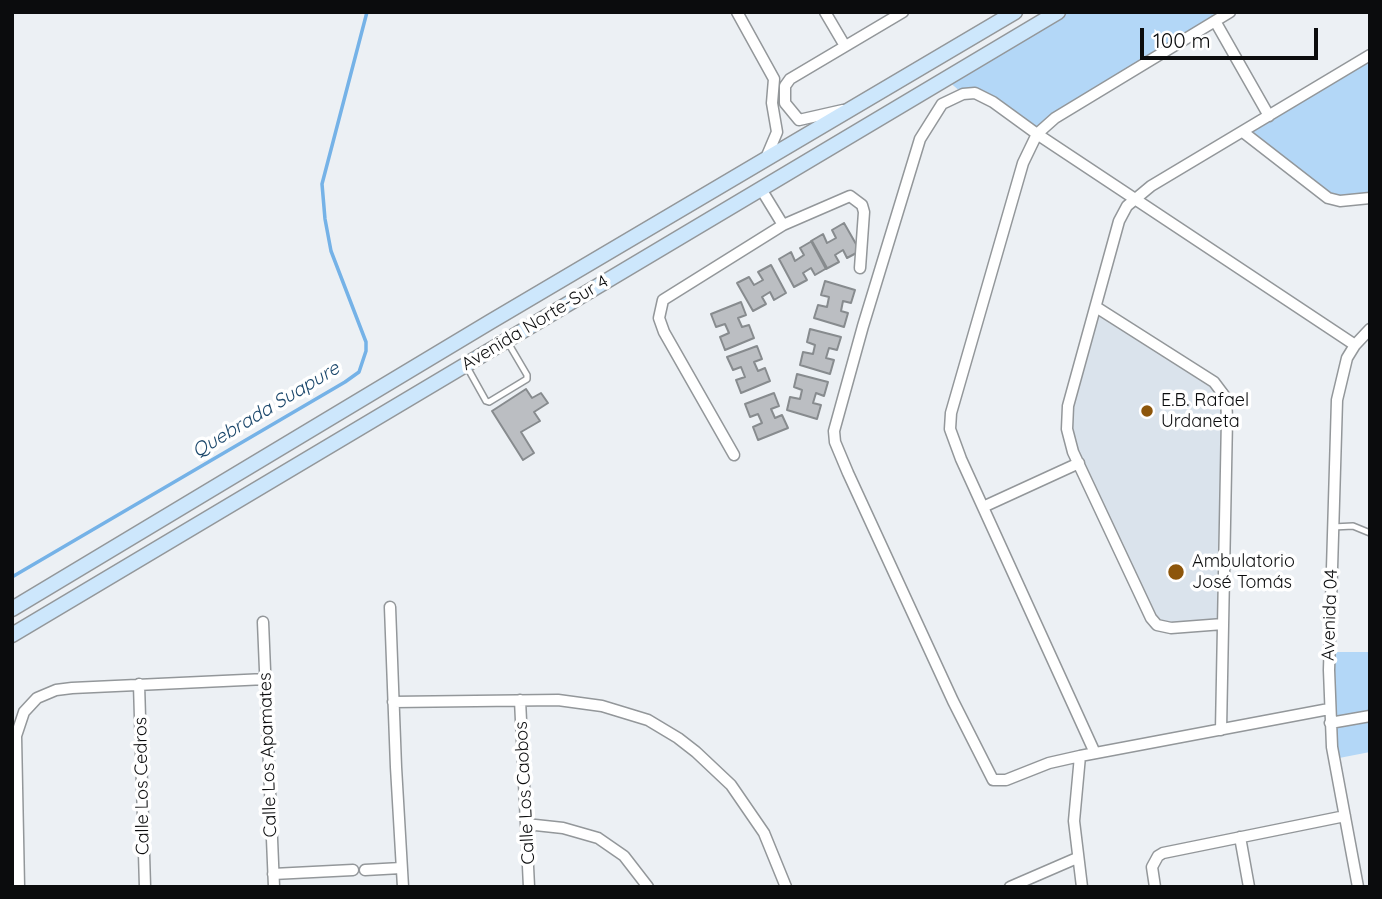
<!DOCTYPE html>
<html>
<head>
<meta charset="utf-8">
<style>
	body { margin:0 }
	#map { position:relative; width:1382px; height:899px; overflow:hidden; background:#ecf0f4; font-family:Quicksand,sans-serif }
	canvas { display:block }
	.frame { position:absolute; inset:0; border:14px solid #0b0c0d; pointer-events:none }
	.scale { position:absolute; left:1140px; top:28px; width:178px; height:32px; box-sizing:border-box; border:4px solid #0b0c0d; border-top:0; padding-left:9px; font-size:21px; line-height:24px; white-space:nowrap; color:#0b0c0d; -webkit-text-stroke:5px #fff; paint-order:stroke }
</style>
</head>
<body>
<div id="map">
<canvas width="1382" height="899"></canvas>
<div class="frame"></div>
<div class="scale">100 m</div>
</div>
<script>
const c = document.querySelector('canvas').getContext('2d');
c.lineJoin = 'round';
function fillPath(path, color) { c.fillStyle = color; c.fill(path, 'evenodd'); }
const shape = rows => new Path2D(rows.map(r => 'M' + r).join(''));
function trace(path, color, width, dash) { c.strokeStyle = color; c.lineWidth = width; c.lineCap = dash ? 'butt' : 'round'; c.setLineDash(dash || []); c.stroke(path); }
function write(font, color, halo, rows, align = 'center') {
  c.font = font + ' Quicksand,sans-serif'; c.lineWidth = 7; c.setLineDash([]); c.textBaseline = 'middle'; c.strokeStyle = halo; c.fillStyle = color; for (const [text, x, y, turn = 0] of rows) {
    c.save(); c.translate(x, y); c.rotate((+turn || 0) * Math.PI / 180); c.textAlign = isNaN(turn) ? turn : align; if (halo) c.strokeText(text, 0, 0); c.fillText(text, 0, 0); c.restore();
  }
}
fillPath(shape([
	[1096,307,1223,392,1223,624,1157,625,1067,429]
]), '#dae3ec');
fillPath(shape([
	[1058,12,1230,12,1037,134,993,102,963,94,946,79],
	[1370,55,1370,198,1340,201,1243,132],
	[1329,652,1370,652,1370,752,1334,759]
]), '#b3d7f7');
trace(shape([
	[12,577,345,382,359,372,366,351,366,342,331,251,325,219,322,184,367,12]
]), '#75b2e7', 3.5);
const building = shape([
	[844,223,860,251,847,258,843,250,835,255,839,262,826,269,811,241,823,234,827,243,836,238,832,230,844,223],
	[812,241,827,268,815,275,811,268,803,273,807,280,794,287,779,259,791,252,795,261,804,255,800,248,812,241],
	[771,265,786,293,774,300,770,292,762,297,766,304,753,311,737,283,749,277,754,285,763,280,758,272,771,265],
	[825,281,855,290,851,303,843,301,841,311,848,313,844,327,814,318,818,305,827,307,829,297,821,295,825,281],
	[741,302,746,315,738,318,742,327,749,325,754,338,725,350,720,337,729,333,725,324,716,327,711,314,741,302],
	[810,329,841,337,837,350,829,348,826,358,834,360,830,374,800,365,803,352,813,354,815,345,807,342,810,329],
	[757,346,762,359,754,362,758,371,765,368,770,381,741,393,736,380,745,377,741,367,733,370,727,357,757,346],
	[797,374,828,382,824,396,816,393,813,403,821,405,817,419,787,410,790,397,800,399,802,390,794,387,797,374],
	[526,389,532,398,541,393,548,403,534,412,540,421,521,432,534,453,523,460,492,411,526,389],
	[774,393,779,406,771,409,775,418,782,415,788,428,758,440,753,427,762,423,758,414,750,417,745,404,774,393]
]);
fillPath(building, '#bbbec2');
trace(building, '#878b8e', 2);
const service = shape([
	[467,367,486,401,489,402,527,379,527,375,507,341],
	[1333,527,1353,526,1370,533]
]);
const minor = shape([
	[737,12,774,79,772,103,777,132,766,158],
	[825,12,845,46],
	[1215,21,1269,116],
	[843,110,799,120,785,103,785,86,790,79,903,12],
	[1243,132,1328,198,1340,201,1370,198],
	[761,189,783,225],
	[1096,307,1214,382,1226,398,1227,418,1221,730],
	[734,455,664,332,659,318,663,300,783,225,850,196,862,205,864,212,860,268],
	[983,507,1079,463],
	[390,607,396,767,403,887],
	[263,622,274,887],
	[1223,624,1171,628,1157,625,1151,618,1073,452,1067,429,1068,406,1119,221,1127,206,1151,186,1370,55],
	[139,684,145,887],
	[520,700,529,887],
	[393,702,558,700,602,706,648,720,678,738,696,752,731,785,764,833,786,887],
	[1329,709,1080,756,1049,763,1006,780,993,780,953,701,848,473,835,442,834,431,863,326,920,139,942,104,963,94,975,93,993,102,1037,134,1355,345],
	[1330,723,1370,716],
	[1095,753,961,459,950,429,951,413,1023,163,1037,134,1055,118,1230,12],
	[1080,756,1074,821,1082,887],
	[526,824,563,828,598,838,624,856,648,887],
	[1240,837,1249,887],
	[365,870,401,868],
	[273,874,353,870],
	[19,887,16,736,24,712,37,698,56,690,72,688,266,679],
	[1010,887,1077,858],
	[1155,887,1152,867,1158,856,1163,853,1345,816],
	[1358,887,1332,747,1329,670,1337,400,1347,358,1355,345,1370,329]
]);
const secondary = shape([
	[12,609,490,322,1015,12],
	[12,635,1058,12]
]);
trace(service, '#93979a', 8);
trace(minor, '#93979a', 13);
trace(secondary, '#93979a', 17);
trace(service, '#fff', 5);
trace(minor, '#fff', 10);
trace(secondary, '#cde7fc', 14);
for (const [x, y, r, color] of [
	[1147,411,7,"#8d560b"],
	[1176,572,9,"#8d560b"]
]) { const dot = new Path2D(); dot.arc(x, y, r, 0, 2 * Math.PI); c.fillStyle = color; c.fill(dot); trace(dot, '#fff', 2.5); }
write('18px', '#0b0c0d', '#fff', [
	["Avenida Norte-Sur 4",535,323,-31],
	["Avenida 04",1330,615,-88],
	["Calle Los Apamates",268,755,-92],
	["Calle Los Cedros",142,786,-91],
	["Calle Los Caobos",525,793,-93]
]);
write('18px', '#0b0c0d', '#fff', [
	["E.B. Rafael",1161,401],
	["Urdaneta",1161,422],
	["Ambulatorio",1192,562],
	["José Tomás",1192,583]
], 'left');
write('italic 19px', '#1b476b', '#fff', [
	["Quebrada Suapure",266,410,-31]
]);
</script>
</body>
</html>
